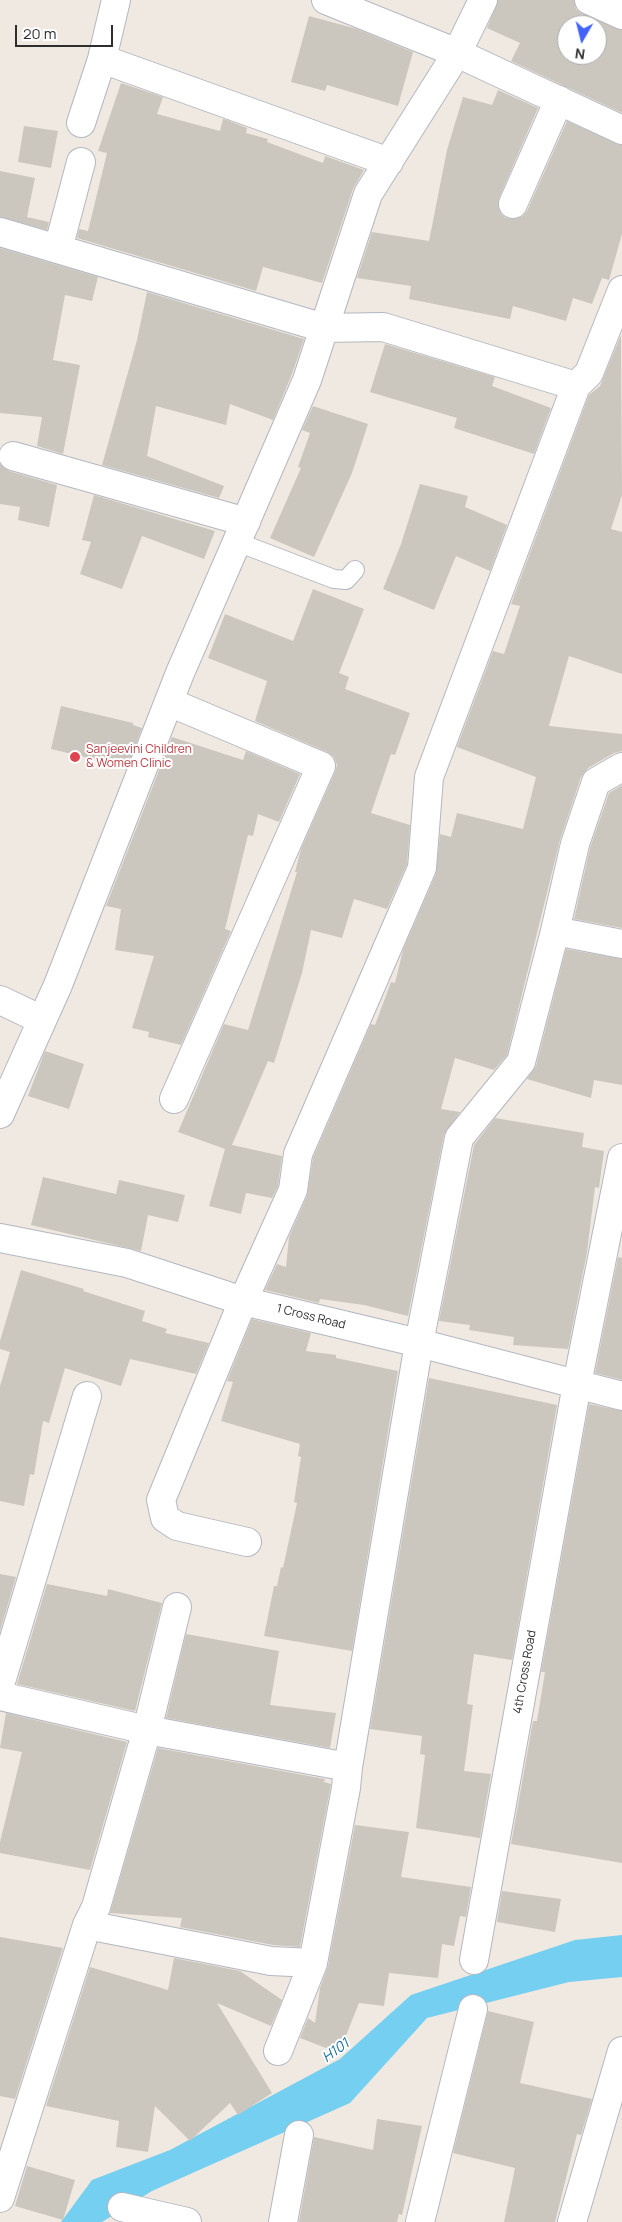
<!DOCTYPE html>
<html>
<head>
<meta charset="utf-8">
<style>
	body { margin:0 }
	#map { position:relative; width:622px; height:2222px; overflow:hidden; background:#efe9e1; font-family:Manrope,sans-serif }
	canvas { display:block }
	.north { position:absolute; left:557px; top:15px; width:50px; height:50px; box-sizing:border-box; background:#fff; border:1px solid #ababab; border-radius:50%; rotate:188deg; font-size:14px; font-weight:700; line-height:20px; text-align:center; color:#2e2e2e }
	.north::after { content:''; display:block; margin:auto; width:18px; height:22px; background:#4264fb; clip-path:polygon(50% 0,100% 100%,50% 72%,0 100%) }
	.scale { position:absolute; left:15px; top:25px; width:98px; height:22px; box-sizing:border-box; border:2px solid #2e2e2e; border-top:0; padding-left:6px; font-size:15px; line-height:18px; white-space:nowrap; color:#2e2e2e; -webkit-text-stroke:4px #fff; paint-order:stroke }
</style>
</head>
<body>
<div id="map">
<canvas width="622" height="2222"></canvas>
<div class="north">N</div>
<div class="scale">20 m</div>
</div>
<script>
const c = document.querySelector('canvas').getContext('2d');
c.lineJoin = 'round';
function fillPath(path, color) { c.fillStyle = color; c.fill(path, 'evenodd'); }
const shape = rows => new Path2D(rows.map(r => 'M' + r).join(''));
function trace(path, color, width, dash) { c.strokeStyle = color; c.lineWidth = width; c.lineCap = dash ? 'butt' : 'round'; c.setLineDash(dash || []); c.stroke(path); }
function write(font, color, halo, rows, align = 'center') {
  c.font = font + ' Manrope,sans-serif'; c.lineWidth = 4; c.setLineDash([]); c.textBaseline = 'middle'; c.strokeStyle = halo; c.fillStyle = color; for (const [text, x, y, turn = 0] of rows) {
    c.save(); c.translate(x, y); c.rotate((+turn || 0) * Math.PI / 180); c.textAlign = isNaN(turn) ? turn : align; if (halo) c.strokeText(text, 0, 0); c.fillText(text, 0, 0); c.restore();
  }
}
fillPath(shape([
	[622,1935,622,1977,569,1982,427,2018,350,2103,152,2191,102,2222,61,2222,92,2180,170,2150,340,2059,411,1995,575,1940]
]), '#75cff0');
fillPath(shape([
	[498,0,574,0,576,9,583,14,622,30,622,113,511,61,520,43,487,28],
	[567,25,597,25,597,55,567,55],
	[309,16,357,29,413,52,398,106,327,85,325,91,291,82],
	[121,83,163,97,157,114,220,131,223,119,227,120,247,128,246,133,268,139,267,142,323,163,325,156,364,170,353,189,322,283,263,267,256,291,77,238,79,229,88,231,107,153,98,151],
	[498,90,538,108,499,198,498,206,501,214,506,218,515,219,523,216,527,211,567,121,622,145,622,234,609,280,602,278,592,304,573,298,566,321,513,306,510,319,409,299,411,286,357,278,372,232,429,241,447,150,463,97,492,105],
	[24,126,58,131,51,168,18,162],
	[0,171,35,178,27,217,49,222,47,230,0,217],
	[0,248,98,277,92,301,65,295,53,360,80,365,63,454,37,446,42,417,0,413],
	[147,292,304,339,292,374,273,420,230,404,226,425,156,406,147,456,224,486,219,498,102,465,137,340],
	[621,335,622,495,611,529,622,532,622,674,569,656,549,726,622,734,622,751,614,753,588,768,581,777,560,840,507,1055,494,1070,455,1058,441,1109,460,1112,444,1135,408,1316,364,1305,320,1299,319,1303,265,1290,277,1264,286,1267,289,1237,307,1196,313,1158,371,1024,375,1025,391,982,395,983,403,950,436,874,440,834,451,837,457,813,523,829,536,777,457,747,493,651,504,654,520,606,511,604,589,395,600,386],
	[385,344,495,377,492,386,551,408,534,454,454,428,457,418,370,392],
	[313,406,368,424,352,473,314,557,270,538,301,468,298,467,310,433,302,430],
	[0,464,9,471,57,485,49,527,18,520,20,507,0,504],
	[420,484,468,496,465,507,507,525,490,571,456,556,434,610,383,589,401,544],
	[94,495,215,531,204,559,142,536,122,589,80,574,91,542,82,540],
	[313,589,364,609,339,673,349,677,345,689,410,713,395,755,391,754,371,813,410,825,407,864,387,909,354,899,342,938,311,930,302,973,274,1063,268,1061,232,1145,282,1156,278,1186,272,1198,246,1193,241,1214,209,1206,225,1149,178,1132,224,1024,248,1030,297,872,295,872,301,849,335,772,337,765,334,757,327,752,255,721,267,681,208,658,225,614,293,641],
	[61,706,133,723,133,725,142,728,127,767,51,749],
	[172,737,243,760,246,751,300,774,279,822,258,814,253,836,248,835,225,929,231,931,181,1045,148,1037,149,1032,132,1028,154,956,115,950,121,909,106,906],
	[622,785,622,928,574,919,590,848,609,793],
	[566,949,622,959,622,1085,594,1080,591,1098,527,1079,536,1066],
	[45,1051,84,1064,69,1109,28,1096],
	[495,1118,584,1133,582,1147,604,1151,599,1188,595,1187,587,1252,568,1349,513,1345,514,1337,469,1330,470,1325,439,1321,474,1145],
	[43,1177,116,1194,119,1180,185,1195,178,1222,148,1215,141,1251,31,1225],
	[618,1257,622,1258,622,1380,595,1373],
	[21,1270,84,1289,83,1291,145,1311,142,1321,167,1329,165,1333,209,1343,196,1374,130,1359,121,1386,65,1368,49,1423,43,1421,34,1475,30,1474,24,1506,0,1501,0,1386,10,1352,0,1349,0,1341],
	[252,1319,311,1333,306,1351,336,1355,336,1358,398,1371,352,1651,264,1636,274,1586,277,1586,281,1567,283,1568,297,1503,294,1502,301,1457,298,1456,300,1444,221,1421,233,1382,227,1381],
	[429,1378,557,1405,512,1660,474,1654,467,1704,473,1705,464,1771,491,1774,480,1838,416,1828,425,1755,420,1754,422,1736,370,1729],
	[589,1404,622,1411,622,1863,511,1844,533,1721,537,1721,545,1672,541,1672],
	[0,1574,16,1577,0,1631],
	[47,1584,107,1596,108,1589,162,1603,135,1711,17,1684],
	[186,1634,279,1651,270,1705,336,1713,330,1748,166,1718],
	[6,1713,127,1742,90,1870,0,1853,0,1842,22,1752,0,1748],
	[158,1748,325,1779,324,1782,331,1784,300,1947,273,1945,180,1927,182,1918,110,1913],
	[355,1825,409,1832,401,1877,471,1887,466,1917,460,1916,454,1946,442,1944,438,1978,389,1973,384,2006,359,2003,339,2053,300,2038,308,2018,315,2023,320,1988,328,1966],
	[502,1891,561,1899,555,1932,497,1922],
	[0,1937,63,1948,15,2099,0,2096],
	[174,1958,240,1971,282,2000,271,2026,217,2003,272,2093,238,2115,230,2103,190,2141,155,2106,148,2152,116,2147,119,2121,46,2106,90,1967,168,1990],
	[488,2011,534,2022,520,2083,592,2099,581,2135,577,2134,555,2222,504,2222,515,2168,453,2153],
	[377,2119,422,2126,402,2215,399,2214,397,2222,299,2222,314,2137,373,2150],
	[27,2166,75,2180,63,2220,15,2206]
]), '#cbc7bf');
const service = shape([
	[237,542,334,579,346,580,355,570]
]);
const minor = shape([
	[116,0,102,59,389,162],
	[589,0,622,15],
	[81,123,102,59],
	[513,204,559,100],
	[0,232,324,328,383,327,576,386],
	[58,249,81,162],
	[13,456,246,522],
	[169,702,321,766,174,1099],
	[622,767,596,782,575,844,555,931,622,944],
	[0,1000,42,1020],
	[0,1114,58,985,180,673,307,380,368,194,457,53,483,0],
	[0,1238,127,1263,243,1301,419,1343,622,1396],
	[247,1542,177,1526,165,1518,161,1500,243,1301,293,1190,298,1154,422,868,429,777,576,386,589,373,622,290],
	[0,1685,87,1396],
	[0,1696,147,1730,348,1767],
	[87,1925,271,1961,313,1963],
	[474,1960,577,1384,622,1158],
	[278,2051,313,1963,346,1788,348,1767,419,1343,459,1138,521,1062,555,931],
	[0,2198,87,1925,96,1907,147,1730,177,1607],
	[122,2207,187,2222],
	[283,2222,299,2135],
	[420,2222,473,2009],
	[572,2222,622,2051]
]);
const tertiary = shape([
	[326,0,457,53,622,130]
]);
trace(service, '#b4b7c1', 20);
trace(minor, '#b4b7c1', 30);
trace(tertiary, '#b4b7c1', 30);
trace(service, '#fff', 18);
trace(minor, '#fff', 28);
trace(tertiary, '#fff', 28);
for (const [x, y, r, color] of [
	[75,757,6,"#e0444e"]
]) { const dot = new Path2D(); dot.arc(x, y, r, 0, 2 * Math.PI); c.fillStyle = color; c.fill(dot); trace(dot, '#fff', 2); }
write('12px', '#be3a42', '#fff', [
	["Sanjeevini Children",86,750],
	["& Women Clinic",86,764]
], 'left');
write('12px', '#2e2e2e', '#fff', [
	["1 Cross Road",311,1317,14],
	["4th Cross Road",525,1672,-80]
]);
write('italic 14px', '#0d6fa3', '#fff', [
	["H101",336,2051,-36]
]);
</script>
</body>
</html>
